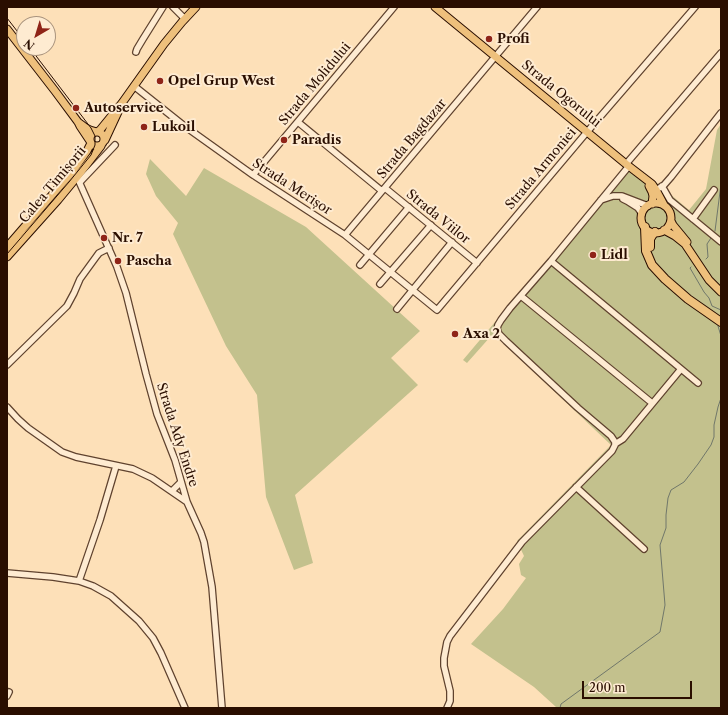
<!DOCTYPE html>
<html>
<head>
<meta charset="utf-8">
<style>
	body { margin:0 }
	#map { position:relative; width:728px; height:715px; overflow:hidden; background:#fde0b8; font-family:"Libre Caslon Text",serif }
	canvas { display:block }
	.frame { position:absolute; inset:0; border:8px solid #2a0e00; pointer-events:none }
	.north { position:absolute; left:16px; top:16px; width:40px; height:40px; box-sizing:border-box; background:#feebd1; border:1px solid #a9937d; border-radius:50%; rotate:218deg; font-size:11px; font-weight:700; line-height:16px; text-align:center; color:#2a0e00 }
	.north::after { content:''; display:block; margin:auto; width:14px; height:18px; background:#8f2418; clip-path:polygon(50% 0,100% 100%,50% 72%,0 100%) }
	.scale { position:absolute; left:582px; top:681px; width:110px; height:18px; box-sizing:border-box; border:2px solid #2a0e00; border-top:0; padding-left:5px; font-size:12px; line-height:14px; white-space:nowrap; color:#2a0e00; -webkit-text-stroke:3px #feebd1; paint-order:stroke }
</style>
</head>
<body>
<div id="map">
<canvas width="728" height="715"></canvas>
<div class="frame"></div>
<div class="north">N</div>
<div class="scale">200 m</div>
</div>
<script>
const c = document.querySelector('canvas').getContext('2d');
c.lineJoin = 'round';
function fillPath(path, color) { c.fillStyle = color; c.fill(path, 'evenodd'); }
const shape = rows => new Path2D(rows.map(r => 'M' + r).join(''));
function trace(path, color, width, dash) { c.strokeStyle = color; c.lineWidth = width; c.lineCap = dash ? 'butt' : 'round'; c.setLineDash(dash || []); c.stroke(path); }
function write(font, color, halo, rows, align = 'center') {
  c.font = font + ' "Libre Caslon Text",serif'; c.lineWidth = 4; c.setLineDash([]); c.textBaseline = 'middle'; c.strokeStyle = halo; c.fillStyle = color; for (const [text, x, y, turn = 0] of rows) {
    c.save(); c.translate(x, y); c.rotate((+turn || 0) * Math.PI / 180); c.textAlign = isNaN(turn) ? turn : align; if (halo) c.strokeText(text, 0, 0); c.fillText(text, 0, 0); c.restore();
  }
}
fillPath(shape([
	[721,124,721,708,556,708,556,707,534,687,471,644,503,609,526,578,521,575,519,564,524,556,517,541,611,445,499,339,494,335,491,336,467,363,463,360,629,163,651,178,689,210,706,189,717,130],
	[150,159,186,196,204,168,306,227,420,331,391,358,418,385,295,495,313,563,294,570,266,497,257,395,226,346,173,234,178,223,156,196,146,174]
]), '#c3c18d');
trace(shape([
	[715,231,721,184],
	[706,259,708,257,707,244,711,238],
	[691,267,690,268,704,292,709,298,712,306,721,310],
	[718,326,721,336],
	[560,708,561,704,660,632,665,605,660,545,666,528,666,515,668,498,671,490,684,482,698,464,711,445,714,437,714,425,718,407,721,398]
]), '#70776a', 1);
const minor = shape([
	[173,7,185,19],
	[136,52,137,49,143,39,163,7],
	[134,86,183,125,253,175,345,235,437,310,587,132,695,7],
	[298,122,382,191],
	[626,164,721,53],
	[253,175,394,7],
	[77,177,117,267,126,293,146,374,157,414,175,460,187,502,201,533,204,542,212,587,222,708],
	[80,182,115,145],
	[662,186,670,200,721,242],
	[385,188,477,263],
	[656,190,664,185,671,177,721,113],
	[623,199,627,201,638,208,642,214],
	[601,200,613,196,622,196,648,206],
	[693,219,714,190],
	[345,235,537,7],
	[551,261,698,383],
	[360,265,409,207],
	[380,284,431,225],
	[521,296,652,403],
	[397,309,452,242],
	[7,365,67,306,74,293,80,279,96,257,99,253,109,248],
	[7,407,18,419,28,428,62,452,76,457,133,469,152,478,187,502],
	[615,444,623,439,681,369],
	[576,487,644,549],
	[172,491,181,482],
	[7,573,53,577,79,581,93,586,111,596,139,621,153,638,161,653,185,708],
	[79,581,100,520,116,466],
	[7,696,9,692],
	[447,708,450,701,450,691,444,666,444,658,447,642,450,636,522,542,612,451,615,445,615,442,611,436,578,408,506,341,499,334,497,329,498,325,501,320,510,308,551,261,629,166]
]);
const major = shape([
	[435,7,626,164,652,184,656,190,664,205],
	[7,29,55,91,78,122,80,126,90,141],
	[78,122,86,128,90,130,97,132,100,130,122,103,164,44,182,22,196,7],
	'90 139a7 7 0 1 1 14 0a7 7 0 1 1-14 0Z',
	[105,140,118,112],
	[649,186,652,192,653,196,652,204],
	'641 218a15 15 0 1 1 30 0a15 15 0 1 1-30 0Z',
	[671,221,673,225,687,242],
	[664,230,675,236,685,244,709,280,721,292],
	[7,247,72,172,87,151,91,143],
	[7,257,58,200,77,177,101,146]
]);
const highway = shape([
	[645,227,646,251,652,265,665,279,688,299,721,322],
	[650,247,650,239,653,234,655,232]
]);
trace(minor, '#5f422e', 8);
trace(major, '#2a0e00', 9);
trace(highway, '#2a0e00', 10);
trace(minor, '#feebd1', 5.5);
trace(major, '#eec07c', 7);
trace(highway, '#eec07c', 8);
trace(shape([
	[7,18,24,40],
	[7,254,69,182,91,155,95,145,95,136,91,128,30,48]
]), '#2a0e00', 1);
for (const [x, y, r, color] of [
	[489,39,4,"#8f2418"],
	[160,81,4,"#8f2418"],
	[76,108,4,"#8f2418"],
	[144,127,4,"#8f2418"],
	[284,140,4,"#8f2418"],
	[104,238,4,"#8f2418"],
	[593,255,4,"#8f2418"],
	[118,261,4,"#8f2418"],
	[455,334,4,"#8f2418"]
]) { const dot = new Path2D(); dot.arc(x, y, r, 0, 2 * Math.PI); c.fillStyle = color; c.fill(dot); trace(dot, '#feebd1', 1.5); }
write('bold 13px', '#2a0e00', '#feebd1', [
	["Profi",497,39],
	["Opel Grup West",168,81],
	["Autoservice",84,108],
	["Lukoil",152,127],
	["Paradis",292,140],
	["Nr. 7",112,238],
	["Lidl",601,255],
	["Pascha",126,261],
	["Axa 2",463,334]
], 'left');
write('13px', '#2a0e00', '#feebd1', [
	["Strada Molidului",315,84,-50],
	["Strada Ogorului",561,94,39],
	["Strada Bagdazar",412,139,-50],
	["Strada Armoniei",541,169,-50],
	["Calea Timișorii",53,185,-50],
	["Strada Merișor",292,187,33],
	["Strada Viilor",438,217,39],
	["Strada Ady Endre",177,435,72]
]);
</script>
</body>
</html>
